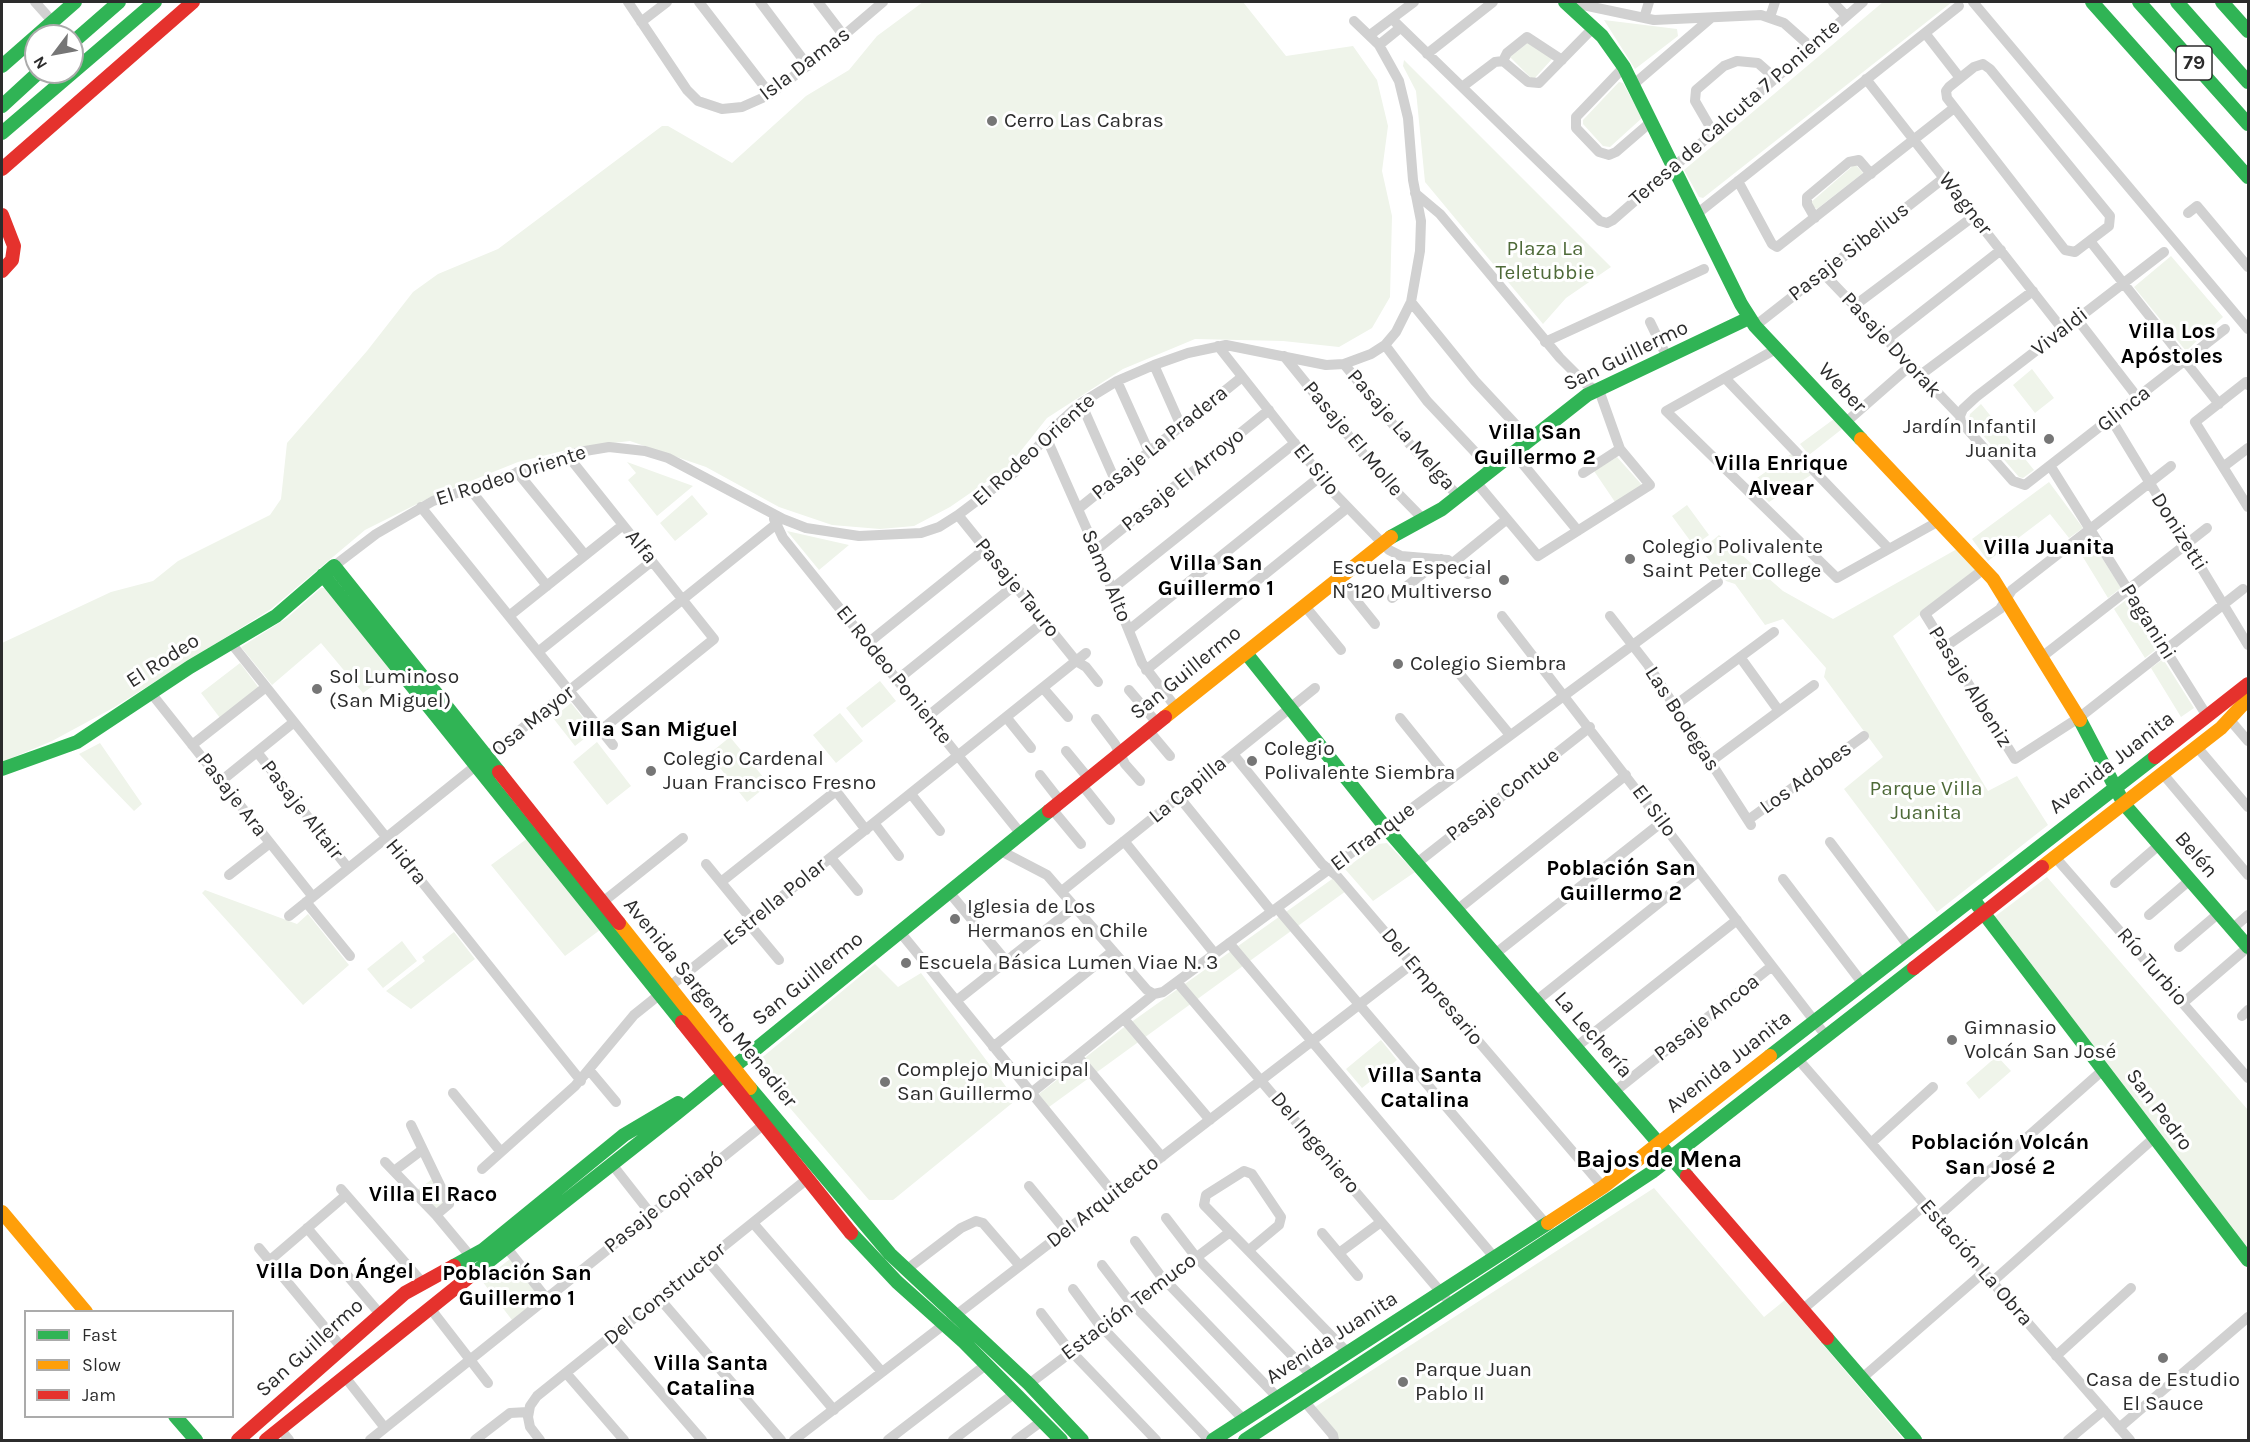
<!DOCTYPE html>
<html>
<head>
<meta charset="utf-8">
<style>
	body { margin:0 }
	#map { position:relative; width:2250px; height:1442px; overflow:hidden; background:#fff; font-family:Karla,sans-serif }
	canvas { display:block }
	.frame { position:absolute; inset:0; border:3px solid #2c2c2c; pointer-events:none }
	.legend { position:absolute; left:24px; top:1310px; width:210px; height:108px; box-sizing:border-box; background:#fff; border:2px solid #ababab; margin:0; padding:8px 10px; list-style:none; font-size:18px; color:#2c2c2c }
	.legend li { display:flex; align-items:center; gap:12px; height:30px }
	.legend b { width:30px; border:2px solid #ababab }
	.north { position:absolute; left:24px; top:24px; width:60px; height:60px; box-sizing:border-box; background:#fff; border:2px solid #ababab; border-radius:50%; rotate:238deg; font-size:16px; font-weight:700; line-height:24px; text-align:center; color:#2c2c2c }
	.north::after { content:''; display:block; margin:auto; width:21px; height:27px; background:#767676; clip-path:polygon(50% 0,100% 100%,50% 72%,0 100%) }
</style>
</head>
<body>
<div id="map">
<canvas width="2250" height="1442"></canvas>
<div class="frame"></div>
<ul class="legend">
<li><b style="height:8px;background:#30b455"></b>Fast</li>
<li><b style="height:8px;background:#ff9f0a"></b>Slow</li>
<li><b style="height:8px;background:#e5322d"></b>Jam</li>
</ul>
<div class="north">N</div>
</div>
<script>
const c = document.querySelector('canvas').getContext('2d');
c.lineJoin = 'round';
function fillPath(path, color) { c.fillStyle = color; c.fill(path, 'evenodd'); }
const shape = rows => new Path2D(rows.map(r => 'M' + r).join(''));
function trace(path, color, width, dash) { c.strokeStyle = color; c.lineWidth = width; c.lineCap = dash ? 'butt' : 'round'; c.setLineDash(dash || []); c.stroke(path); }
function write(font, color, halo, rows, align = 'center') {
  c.font = font + ' Karla,sans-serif'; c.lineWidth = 6; c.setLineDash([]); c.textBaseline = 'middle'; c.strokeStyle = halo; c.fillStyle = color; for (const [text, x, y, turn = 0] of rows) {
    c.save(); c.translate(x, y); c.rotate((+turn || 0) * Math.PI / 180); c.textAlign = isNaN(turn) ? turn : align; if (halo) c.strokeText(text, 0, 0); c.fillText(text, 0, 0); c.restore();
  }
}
fillPath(shape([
	[923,2,1243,2,1286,56,1353,46,1377,80,1388,126,1382,171,1392,216,1390,297,1372,328,1339,347,1283,341,1195,339,1123,369,1047,418,1008,467,950,507,914,526,880,529,832,525,779,507,706,467,630,441,579,447,518,462,431,497,365,530,271,609,113,708,52,741,2,762,2,643,111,592,153,581,178,561,270,515,281,499,287,443,367,351,413,292,438,274,498,249,662,126,668,126,732,163,806,96,849,70,877,36],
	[1883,2,1952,2,1703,198,1699,197,1684,170],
	[1604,20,1677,29,1678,36,1635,69],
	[1529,42,1552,59,1533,80,1510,57],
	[1404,60,1611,267,1566,298,1543,324,1425,182,1416,91,1403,66],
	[1619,82,1623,83,1642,118,1610,147,1603,146,1583,124,1583,120],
	[1855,164,1863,173,1817,209,1809,204],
	[2171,256,2223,317,2186,351,2134,287],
	[2032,369,2054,398,2035,413,2013,385],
	[1981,404,2034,470,2023,478,2019,477,1969,419,1970,414],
	[1834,419,1842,429,1809,455,1800,444],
	[1791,454,1811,475,1769,502,1750,483],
	[1617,457,1642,485,1615,502,1594,471],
	[627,462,693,486,657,516,628,480,636,473],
	[2049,482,2083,528,2069,538,2050,514,1988,561,1972,539],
	[692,495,708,514,675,541,660,523],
	[1687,505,1709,535,1694,546,1672,516],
	[787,531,849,545,819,570],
	[1719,535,1783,591,1833,619,1957,549,1976,571,1893,636,1988,791,2017,776,2048,825,1937,912,1844,789,1883,757,1824,677,1826,668,1783,619,1765,625,1735,584,1726,581,1701,550],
	[2090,539,2121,588,2108,598,2078,549],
	[321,588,327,588,395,670,363,693,321,643,272,685,241,647,287,618],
	[2126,600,2158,648,2145,658,2114,609],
	[2163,659,2194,708,2181,717,2151,668],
	[240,663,259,688,220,718,201,693],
	[880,681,896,701,862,728,846,708],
	[571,703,594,731,575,746,553,718],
	[840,713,863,741,836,763,813,735],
	[730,737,769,784,747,802,709,754],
	[597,742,631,786,607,805,573,762],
	[100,743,142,804,134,811,79,754],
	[528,838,600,930,565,956,491,865],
	[1387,843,1415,872,1373,901,1345,869,1378,844],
	[1335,877,1346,891,1049,1107,1039,1094,1123,1028],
	[2047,877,2248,1110,2248,1249,1993,918],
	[205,890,297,924,308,914,349,965,303,1005,202,893],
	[454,932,475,959,411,1009,386,991,425,961,422,957],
	[402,941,417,961,383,988,367,969],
	[875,964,898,987,921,973,1016,1100,893,1200,869,1200,753,1065],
	[1381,1040,1397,1060,1362,1088,1346,1069],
	[1997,1056,2011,1071,1979,1099,1966,1083],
	[435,1177,447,1202,435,1211,416,1191],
	[1654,1188,1764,1317,1785,1300,1904,1440,1339,1440,1315,1407],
	[510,1259,540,1298,512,1320,482,1281]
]), '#eff4ea');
trace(shape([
	[35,2,52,21],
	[628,2,687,90,698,101,722,109,742,107,769,95,815,60,883,2],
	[699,2,770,94],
	[760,2,808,66],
	[818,2,844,36],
	[1569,2,1654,20,1761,15,1784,23,1811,47],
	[1833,2,1846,16],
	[1973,2,2248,329],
	[1770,17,1775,2],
	[1644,18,1649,2],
	[1392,19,1600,221,1607,223,1613,220,1863,2],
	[641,22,667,2],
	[1925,33,1960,78],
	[1370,35,1414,2],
	[1379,45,1400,28],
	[1427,54,1493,2],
	[1503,61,1528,82,1539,83,1594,27],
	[1503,61,1507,53,1527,37,1562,60],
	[1983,64,1990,69,2110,216,2109,226,2075,252,2065,250,1947,98,1946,91,1949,87,1974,67,1983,64],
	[1624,67,1576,117,1576,128,1599,152,1609,155,1616,152,1652,121],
	[1866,79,2063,330],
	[1634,84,1711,18],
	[1462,87,1495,62,1503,61],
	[1713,132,1695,101,1696,90,1724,66,1737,61,1758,63,1775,78],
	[1738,181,1772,244,1777,247,1954,108],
	[1415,193,1440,214,1560,358,1586,384,1600,393,1620,449,1650,485,1538,556,1476,482],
	[1698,213,1959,6],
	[2188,213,2197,206,2248,267],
	[1815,218,1807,204,1807,197,1849,162,1859,160,1871,174],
	[2090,241,2219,404],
	[1823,273,1960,416],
	[1411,302,1475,381,1529,439],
	[1854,306,1974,216],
	[2077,319,2138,398],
	[1650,322,1667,357],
	[1755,326,1944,178],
	[1886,340,2001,250],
	[1545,342,1704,269],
	[1385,345,1427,401,1491,469],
	[1218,346,1334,493,1389,550,1401,556,1448,560,1468,574],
	[1776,349,1666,411,1837,578,1939,521],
	[1284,356,1382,477,1424,520],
	[1344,364,1404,438,1458,496],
	[1154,365,1181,426],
	[1919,376,2033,291],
	[1725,378,1889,549],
	[1117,381,1149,452],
	[2248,385,2246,382,2195,422,2248,507],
	[1081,403,1115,480],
	[1960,416,1961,422,2013,481,2025,485,2225,329],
	[1960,416,1963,409,1976,397,2164,252],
	[2111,419,2248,645],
	[1845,423,1910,366],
	[1046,437,1096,550,1142,663,1177,709],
	[1513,452,1578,531],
	[568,456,714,639,601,730],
	[2051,467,2207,716],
	[2223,467,2248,448],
	[517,472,585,555],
	[1583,473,1620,449],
	[469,488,547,586],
	[421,507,613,745],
	[1078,509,1242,377],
	[958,515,1076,661,1086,667,1098,682],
	[774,519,783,538,1021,834],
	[1096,550,1269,410],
	[1454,562,1507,519],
	[334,566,376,534,433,501,579,452,609,447,645,451,668,458,783,519,806,528,859,536,921,533,939,527,958,515,1015,472,1057,425,1081,403,1117,381,1154,365,1188,353,1226,345,1326,365,1344,364,1371,354,1385,345,1396,332,1411,302,1420,251,1421,221,1413,180,1408,118,1399,81,1379,45,1354,21],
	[1984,569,1925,614,2015,759,2080,717,2243,589],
	[1338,578,1375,624],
	[1112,589,1295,443],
	[1392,598,1441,559],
	[1304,605,1341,650],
	[509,616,623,525],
	[1502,616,1826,1036],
	[1610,616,1648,665,1751,825],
	[1129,630,1321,476],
	[231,643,581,1081],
	[868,643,985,549],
	[1945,647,2000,609,2012,590,2171,466],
	[538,652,652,561],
	[2043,656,2207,528],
	[1740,657,1779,711],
	[1146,670,1347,508],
	[1458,672,1510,735],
	[897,680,1015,585],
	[1043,688,1068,717],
	[1129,690,1158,724],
	[151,693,313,897],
	[1674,706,1774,632],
	[927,717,1044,622],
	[1006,717,1031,748],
	[1400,718,1450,780],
	[1096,719,1115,744,1125,764,1140,781],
	[2230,720,2248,741],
	[1149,731,1170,756],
	[192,745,266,687],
	[2197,747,2248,807],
	[1066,751,1089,779],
	[257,752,348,868],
	[1233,754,1322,864,1337,876,1603,1187],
	[1710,762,1814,685],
	[2163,774,2248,875],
	[1040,775,1061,802],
	[221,781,294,722],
	[1082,785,1110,820],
	[911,794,940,831],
	[1179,797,1272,912],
	[1052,809,1081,844],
	[1748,820,1864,736],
	[874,823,899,856],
	[1124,841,1215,954],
	[1830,842,1910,948],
	[1001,851,1047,875,1147,990,1154,994],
	[2055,857,2248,1078],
	[831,858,858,891],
	[1417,863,1590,727],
	[706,864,747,914,754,930,779,960],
	[229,875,270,843],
	[1783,879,1863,984],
	[721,882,836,791,866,830],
	[2115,883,2159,845],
	[1062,891,1315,688],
	[949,892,1006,961],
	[306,902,350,956],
	[599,905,683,838],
	[1277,908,1546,1224],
	[1457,910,1626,775],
	[2149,915,2190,880],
	[289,916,775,525],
	[2232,929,2248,915],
	[900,932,1114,1194],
	[1229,943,1494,1257],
	[2179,947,2219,913],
	[1495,954,1662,822],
	[1177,982,1445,1297],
	[956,1001,1076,906],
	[1536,1001,1699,871],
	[2183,1003,2248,947],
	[2242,1016,2248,1010],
	[1125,1020,1210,1120],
	[993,1047,1113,951],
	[1576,1047,1737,920],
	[1078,1057,1162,1157],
	[1797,1058,2130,1440],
	[590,1071,616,1102],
	[1614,1092,1772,966],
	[453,1093,501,1152],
	[1030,1094,1154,994,1163,992,1718,582],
	[411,1125,449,1204,436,1215],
	[1871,1143,1933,1087],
	[385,1162,436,1215,471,1257],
	[611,1163,651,1214],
	[482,1169,575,1086,634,1015,1086,653],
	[394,1171,422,1150],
	[1029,1186,1066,1231],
	[341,1189,422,1282],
	[1166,1218,1196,1257,1312,1376],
	[1936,1218,2103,1070],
	[753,1223,882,1372],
	[307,1228,380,1314],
	[1322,1233,1358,1276],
	[1135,1241,1160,1275,1278,1398],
	[259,1248,342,1348],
	[507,1248,546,1298],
	[1249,1250,1279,1225,1281,1217,1252,1174,1244,1171,1206,1195,1204,1205,1347,1352],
	[1339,1253,1381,1222],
	[707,1260,834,1410],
	[269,1261,346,1195],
	[1102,1265,1128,1299,1244,1420],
	[906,1270,961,1228,976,1221,983,1223,1020,1266],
	[1992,1282,2154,1138],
	[1073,1289,1098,1323,1209,1440],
	[659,1298,781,1440],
	[430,1308,488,1383],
	[1802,1310,1925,1205],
	[1041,1313,1067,1347,1156,1440],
	[612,1336,702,1440],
	[2056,1356,2131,1288],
	[566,1373,624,1440],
	[345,1377,385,1428],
	[1861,1379,1984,1272],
	[1029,1384,1230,1232],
	[1305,1402,1333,1435,1334,1440],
	[2119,1428,2248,1317],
	[280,1429,289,1440],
	[370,1440,763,1125],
	[475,1440,510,1413,528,1412],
	[540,1440,530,1427,528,1417,530,1406,537,1396,806,1180],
	[794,1440,1412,964],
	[888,1440,987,1364],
	[953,1440,1015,1393],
	[1016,1440,1042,1421],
	[2068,1440,2104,1410]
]), '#d1d1d1', 10);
trace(shape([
	[1565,2,1602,36,1624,67,1741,304,1755,326,1861,439],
	[2092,2,2248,177],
	[2139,2,2248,124],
	[2177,2,2248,82],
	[2222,2,2248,31],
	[72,43,119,2],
	[2,66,75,2],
	[2,106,39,72],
	[2,133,155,2],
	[1391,537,1442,509,1587,395,1749,318],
	[323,575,682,1022],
	[1246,653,1386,828,1687,1176],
	[2080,720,2124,804,2248,947],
	[2,769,77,742,190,667,276,616,334,566,499,772],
	[1976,903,2248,1260],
	[1770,1056,2155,757],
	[750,1088,890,1254,1029,1384,1082,1440],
	[851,1233,897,1282,964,1342,1061,1440],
	[454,1266,483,1250,624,1135,678,1103],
	[474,1273,677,1113,1049,811],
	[1827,1338,1915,1440],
	[175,1416,196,1440],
	[1213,1440,1548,1223],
	[1245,1440,1652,1172,1914,968]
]), '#30b455', 14);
trace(shape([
	[1861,439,1993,579,2080,720],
	[1165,717,1391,537],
	[2042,867,2221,728,2248,699],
	[619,923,750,1088],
	[2,1212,86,1312],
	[1548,1223,1603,1187,1770,1056]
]), '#ff9f0a', 14);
trace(shape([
	[2,169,193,2],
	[2,215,14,246,12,260,2,271],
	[2155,757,2248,684],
	[499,772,619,923],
	[1049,811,1165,717],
	[1914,968,2042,867],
	[682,1022,851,1233],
	[1687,1176,1827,1338],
	[238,1440,405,1293,454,1266],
	[266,1440,474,1273]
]), '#e5322d', 14);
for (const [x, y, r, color] of [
	[992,121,6,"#767676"],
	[2049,439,6,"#767676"],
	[1630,559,6,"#767676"],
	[1504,580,6,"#767676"],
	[1398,664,6,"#767676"],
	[317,689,6,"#767676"],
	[1252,761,6,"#767676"],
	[651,771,6,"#767676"],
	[955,919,6,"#767676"],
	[906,963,6,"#767676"],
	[1952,1040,6,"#767676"],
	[885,1082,6,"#767676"],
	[2163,1358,6,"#767676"],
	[1403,1382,6,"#767676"]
]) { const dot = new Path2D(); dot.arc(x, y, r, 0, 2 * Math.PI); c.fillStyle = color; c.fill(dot); trace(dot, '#fff', 2); }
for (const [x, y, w] of [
	[2194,63,36]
]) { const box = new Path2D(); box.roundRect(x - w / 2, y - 17, w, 34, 4.5); c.fillStyle = '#fff'; c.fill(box); trace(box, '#2c2c2c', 1.5); }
write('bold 20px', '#2c2c2c', null, [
	["79",2194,63]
]);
write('21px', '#2c2c2c', '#fff', [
	["Isla Damas",805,64,-37],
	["Teresa de Calcuta 7 Poniente",1735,113,-41],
	["Wagner",1965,204,52],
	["Pasaje Sibelius",1849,252,-38],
	["Vivaldi",2060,332,-38],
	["Pasaje Dvorak",1891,345,47],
	["San Guillermo",1626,356,-26],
	["Weber",1842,388,47],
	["Glinca",2124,409,-38],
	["Pasaje La Melga",1401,430,49],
	["Pasaje El Molle",1353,439,50],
	["Pasaje La Pradera",1160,443,-39],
	["El Rodeo Oriente",1034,450,-42],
	["El Silo",1316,470,51],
	["El Rodeo Oriente",511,476,-18],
	["Pasaje El Arroyo",1183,480,-39],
	["Donizetti",2179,532,58],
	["Alfa",641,547,51],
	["Samo Alto",1106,576,67],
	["Pasaje Tauro",1017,588,51],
	["Paganini",2148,622,58],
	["El Rodeo",163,661,-33],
	["San Guillermo",1186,673,-39],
	["El Rodeo Poniente",894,675,51],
	["Pasaje Albeniz",1970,687,58],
	["Las Bodegas",1682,719,57],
	["Osa Mayor",533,721,-39],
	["Avenida Juanita",2112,763,-38],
	["Los Adobes",1806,778,-36],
	["La Capilla",1188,790,-39],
	["Pasaje Ara",232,795,52],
	["Pasaje Contue",1503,795,-38],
	["Pasaje Altair",302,810,52],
	["El Silo",1654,811,53],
	["El Tranque",1373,837,-37],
	["Belén",2196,855,49],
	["Hidra",406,862,51],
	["Estrella Polar",775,902,-39],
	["Río Turbio",2152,967,49],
	["San Guillermo",808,979,-39],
	["Del Empresario",1432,987,50],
	["Avenida Sargento Menadier",710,1003,51],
	["Pasaje Ancoa",1707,1018,-38],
	["La Lechería",1593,1035,49],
	["Avenida Juanita",1729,1062,-38],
	["San Pedro",2159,1110,53],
	["Del Ingeniero",1315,1143,50],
	["Del Arquitecto",1103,1202,-38],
	["Pasaje Copiapó",664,1203,-39],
	["Estación La Obra",1976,1263,49],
	["Del Constructor",665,1294,-39],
	["Estación Temuco",1129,1307,-37],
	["Avenida Juanita",1332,1338,-33],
	["San Guillermo",310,1348,-42]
]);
write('21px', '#2c2c2c', '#fff', [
	["Cerro Las Cabras",1004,121],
	["Jardín Infantil",2037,427,"right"],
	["Juanita",2037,451,"right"],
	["Colegio Polivalente",1642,547],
	["Saint Peter College",1642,571],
	["Escuela Especial",1492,568,"right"],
	["N°120 Multiverso",1492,592,"right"],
	["Colegio Siembra",1410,664],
	["Sol Luminoso",329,677],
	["(San Miguel)",329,701],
	["Colegio",1264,749],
	["Polivalente Siembra",1264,773],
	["Colegio Cardenal",663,759],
	["Juan Francisco Fresno",663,783],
	["Iglesia de Los",967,907],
	["Hermanos en Chile",967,931],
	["Escuela Básica Lumen Viae N. 3",918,963],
	["Gimnasio",1964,1028],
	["Volcán San José",1964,1052],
	["Complejo Municipal",897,1070],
	["San Guillermo",897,1094],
	["Parque Juan",1415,1370],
	["Pablo II",1415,1394],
	["Casa de Estudio",2163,1380,"center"],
	["El Sauce",2163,1404,"center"]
], 'left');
write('21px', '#4e6a38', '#fff', [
	["Plaza La",1545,249],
	["Teletubbie",1545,273],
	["Parque Villa",1926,789],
	["Juanita",1926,813]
]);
write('bold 22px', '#000', '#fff', [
	["Villa Los",2172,332],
	["Apóstoles",2172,357],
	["Villa San",1535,433],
	["Guillermo 2",1535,458],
	["Villa Enrique",1781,464],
	["Alvear",1781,489],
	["Villa Juanita",2049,548],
	["Villa San",1216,564],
	["Guillermo 1",1216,589],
	["Villa San Miguel",653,730],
	["Población San",1621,869],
	["Guillermo 2",1621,894],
	["Villa Santa",1425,1076],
	["Catalina",1425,1101],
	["Población Volcán",2000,1143],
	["San José 2",2000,1168],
	["Villa El Raco",433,1195],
	["Villa Don Ángel",335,1272],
	["Población San",517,1274],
	["Guillermo 1",517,1299],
	["Villa Santa",711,1364],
	["Catalina",711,1389]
]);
write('bold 24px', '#000', '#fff', [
	["Bajos de Mena",1659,1160]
]);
</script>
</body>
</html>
